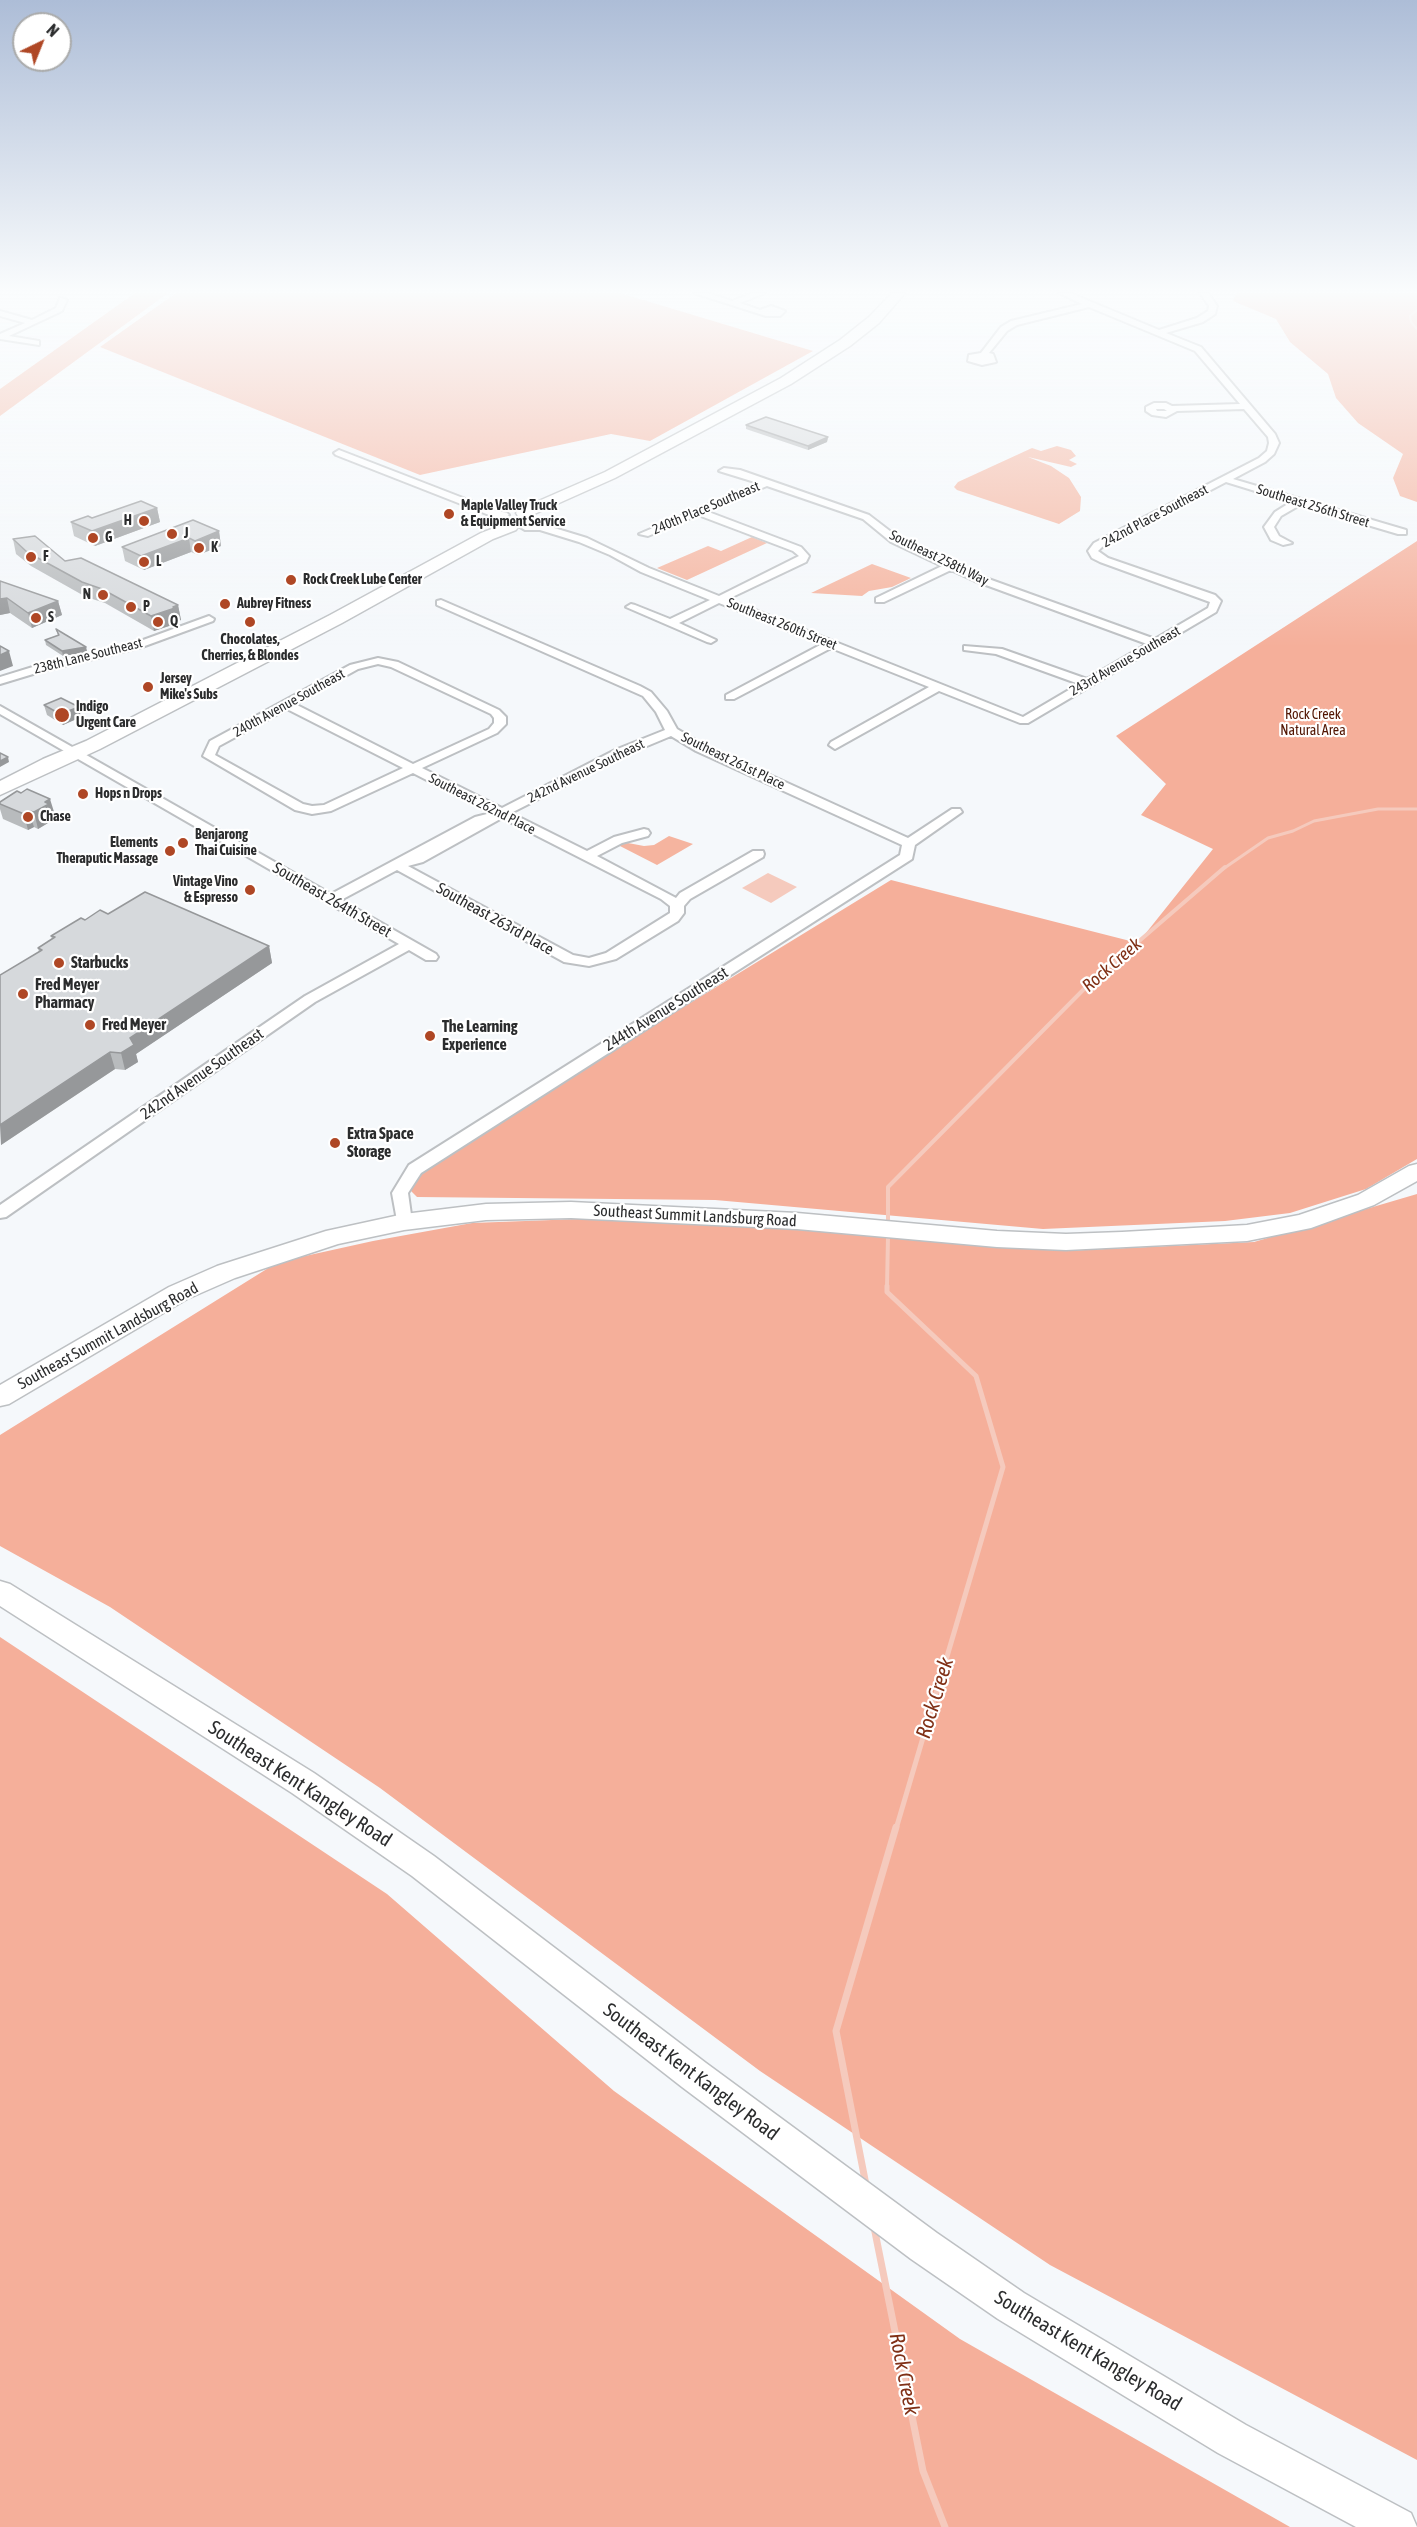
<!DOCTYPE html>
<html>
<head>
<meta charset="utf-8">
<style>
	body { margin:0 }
	#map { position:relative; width:1417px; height:2527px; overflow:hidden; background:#f5f8fb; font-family:"Asap Condensed",sans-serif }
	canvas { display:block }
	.north { position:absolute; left:12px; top:12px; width:60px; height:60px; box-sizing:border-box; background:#fff; border:2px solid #aaabab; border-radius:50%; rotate:43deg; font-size:16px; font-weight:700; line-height:24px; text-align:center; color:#2b2c2d }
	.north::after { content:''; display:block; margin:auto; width:21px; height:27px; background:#af4725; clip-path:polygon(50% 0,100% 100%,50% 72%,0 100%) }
</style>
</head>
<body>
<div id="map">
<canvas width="1417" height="2527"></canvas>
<div class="north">N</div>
</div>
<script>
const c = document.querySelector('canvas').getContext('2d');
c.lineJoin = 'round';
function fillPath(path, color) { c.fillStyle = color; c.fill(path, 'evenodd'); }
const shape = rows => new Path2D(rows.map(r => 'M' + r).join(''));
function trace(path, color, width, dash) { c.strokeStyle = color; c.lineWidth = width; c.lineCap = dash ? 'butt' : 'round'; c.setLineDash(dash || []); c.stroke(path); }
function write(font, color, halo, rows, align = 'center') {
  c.font = font + ' "Asap Condensed",sans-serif'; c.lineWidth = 4.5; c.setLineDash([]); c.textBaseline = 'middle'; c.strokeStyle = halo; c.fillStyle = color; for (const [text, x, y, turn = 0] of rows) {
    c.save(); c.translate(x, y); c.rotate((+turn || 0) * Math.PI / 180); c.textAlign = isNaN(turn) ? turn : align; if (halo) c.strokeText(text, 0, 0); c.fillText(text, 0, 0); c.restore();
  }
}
fillPath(shape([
	[135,293,168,293,0,416,0,389],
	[1057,446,1071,450,1076,456,1069,460,1077,464,1071,467,1028,457,1051,466,1069,478,1081,497,1080,511,1059,524,957,490,954,487,958,482,1032,448,1041,451],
	[752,537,767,543,687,580,657,568,708,546,721,551],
	[872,564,911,578,892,587,869,591,862,596,811,593],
	[669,836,693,844,657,865,618,845,628,843,644,846,654,845]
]), '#f5b49f');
fillPath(shape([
	[176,293,620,293,813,351,650,441,611,434,420,475,100,347],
	[1237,293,1417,293,1417,502,1400,496,1393,478,1403,454,1358,423,1336,398,1328,374,1290,342,1276,319,1233,301],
	[1417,541,1417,1159,1366,1189,1290,1213,1225,1221,1043,1229,715,1200,417,1197,409,1189,424,1166,891,880,1138,943,1213,849,1141,815,1166,784,1116,736],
	[1417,1194,1417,2460,1050,2265,760,2071,380,1788,110,1607,0,1546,0,1435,278,1262,373,1241,472,1223,659,1216,868,1232,1063,1251,1254,1242],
	[0,1637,387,1894,614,2091,960,2339,1290,2527,0,2527]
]), '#f5af9a');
fillPath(shape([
	[768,873,797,887,771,903,742,888]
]), '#f5cabd');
trace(shape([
	[1417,310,1410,316,1411,322,1417,329]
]), '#f5cabd', 2);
trace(shape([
	[1223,869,1268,838,1293,831,1314,821,1378,809,1417,809]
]), '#f5cabd', 3);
trace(shape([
	[888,1225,888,1187,1087,986,1225,867],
	[887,1288,888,1237]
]), '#f5cabd', 4);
trace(shape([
	[887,1286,887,1292,976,1376,1003,1467,896,1829]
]), '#f5cabd', 5);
trace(shape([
	[866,2185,836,2031,896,1827],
	[874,2227,923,2471,945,2527]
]), '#f5cabd', 7);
const street = shape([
	[694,293,707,293,732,301,753,293,765,293,740,303,760,310,771,306,785,311,780,316,766,316,694,293],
	[1059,293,1070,293,1159,330,1197,318,1208,311,1209,306,1200,293,1208,293,1217,306,1215,314,1203,322,1166,333,1201,347,1275,434,1279,443,1274,454,1265,462,1233,479,1406,530,1406,534,1398,534,1300,505,1281,516,1274,527,1279,536,1292,543,1283,545,1271,540,1264,527,1275,512,1291,502,1226,482,1102,547,1098,551,1108,558,1215,595,1221,601,1216,612,1028,723,1020,723,939,691,835,749,829,745,831,742,929,687,831,648,734,699,726,699,726,695,822,644,719,603,679,623,716,640,711,643,707,642,626,607,631,604,635,605,670,619,710,600,641,572,610,555,579,542,540,530,525,530,520,527,525,524,541,524,587,538,649,568,719,596,799,556,793,551,698,515,648,536,639,534,758,483,719,471,724,468,740,470,869,515,899,538,983,577,1155,639,1208,608,1210,602,1100,562,1092,558,1088,551,1094,543,1259,458,1267,451,1269,443,1268,437,1244,409,1177,411,1166,417,1152,415,1146,411,1146,407,1154,403,1166,403,1172,406,1240,404,1195,351,1089,307,1017,325,1007,331,989,353,993,354,996,362,982,365,968,361,969,355,981,353,1001,327,1011,321,1082,304,1059,293],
	[1156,409,1164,409,1167,411,1157,411,1156,409],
	[767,486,863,519,891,542,942,566,876,598,876,602,884,602,951,570,975,581,1147,644,1087,679,1002,649,964,646,964,650,996,654,1079,684,1023,717,728,599,806,562,809,556,801,547,706,511,767,486],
	[60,298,67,300,62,311,9,336,39,341,39,345,0,339,0,334,25,323,0,316,0,311,32,320,56,308,60,298],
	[339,450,494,510,507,513,509,515,504,518,489,515,336,455,334,453,339,450],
	[441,600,640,686,651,692,667,711,677,729,704,745,908,838,952,809,960,809,962,812,915,845,912,859,421,1173,408,1193,412,1222,410,1226,398,1226,392,1193,409,1165,900,855,902,845,696,751,671,736,623,756,511,813,587,851,614,837,644,829,648,830,650,833,648,836,622,843,597,856,676,898,680,893,753,851,763,851,764,854,763,857,690,899,684,906,684,913,678,921,616,959,589,966,564,962,397,870,341,900,436,954,438,957,436,960,426,960,409,950,315,1002,6,1217,0,1218,0,1205,305,996,399,944,0,714,0,706,331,894,475,817,491,813,413,773,331,811,312,814,295,810,203,756,210,741,350,665,378,658,398,662,499,710,506,717,506,724,497,733,422,768,502,808,615,750,665,730,656,712,643,696,437,605,437,601,441,600],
	[378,664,391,667,491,714,494,718,494,723,489,729,413,764,295,704,358,669,378,664],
	[287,709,403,768,324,805,312,806,303,804,215,755,219,746,287,709],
	[502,818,661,899,670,906,670,913,606,953,589,958,573,955,408,866,423,862,502,818],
	[209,616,214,619,213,621,142,647,43,671,0,684,0,677,36,666,135,643,209,616]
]);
const secondary = shape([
	[1417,1164,1417,1181,1374,1205,1311,1228,1247,1241,1066,1250,997,1247,797,1229,571,1218,486,1220,404,1230,338,1244,235,1278,187,1299,9,1404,0,1406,0,1385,169,1287,217,1266,326,1231,404,1214,486,1204,571,1202,797,1213,997,1231,1066,1234,1122,1232,1247,1225,1299,1215,1358,1195,1409,1166,1417,1164],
	[0,1581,10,1584,314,1773,434,1856,706,2063,937,2233,1024,2293,1246,2425,1411,2513,1417,2527,1356,2527,1218,2453,998,2319,911,2259,682,2087,412,1876,292,1793,0,1606,0,1581]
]);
const primary = shape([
	[892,293,905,293,879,323,850,346,791,384,615,478,530,516,518,516,516,513,518,510,605,472,781,378,840,340,869,317,892,293],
	[510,522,518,527,516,530,493,539,342,623,100,749,0,795,0,781,43,759,86,741,330,615,481,533,510,522]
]);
trace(street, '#bdc0c3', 4);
trace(secondary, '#bdc0c3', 3);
trace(primary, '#bdc0c3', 3);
fillPath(street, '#fff');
fillPath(secondary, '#fff');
fillPath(primary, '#fff');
fillPath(shape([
	[746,425,828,437,827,442,808,450,746,429],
	[157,508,160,522,95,546,74,536,71,522],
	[219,531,221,546,198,555,191,552,144,570,125,561,122,547],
	[13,539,65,561,178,605,181,620,178,621,178,623,154,631,105,603,86,597,31,566,16,554],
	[0,581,58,601,62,615,32,628,10,613,0,615],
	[56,629,86,647,87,652,63,656,46,645,45,640,58,636],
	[44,705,81,717,63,725,47,715],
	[0,802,55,815,52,816,53,820,38,829,34,827,28,830,3,819,0,809],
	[108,914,269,946,272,963,136,1054,138,1062,125,1070,115,1069,1,1145,0,975,39,952,38,948,52,939,51,936,85,920]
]), '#b8bbbd');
fillPath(shape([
	[828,437,827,442,808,450,808,446],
	[157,508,160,522,95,546,92,531],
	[219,531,221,546,198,555,195,541],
	[189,538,191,552,144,570,141,556],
	[7,598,10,613,0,615,0,599],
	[58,601,62,615,32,628,28,613],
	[178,605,181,620,178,621,178,623,154,631,151,616],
	[86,647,87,652,63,656,62,651],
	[9,651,13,666,0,671,0,655],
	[79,707,81,717,63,725,60,714],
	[8,757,9,762,0,767,0,761],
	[50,799,55,815,52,816,53,820,38,829,34,812,45,802],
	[29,811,34,827,28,830,24,814],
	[269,946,272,963,136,1054,138,1062,125,1070,121,1053,130,1038],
	[110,1052,115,1069,1,1145,0,1125]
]), '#96989a');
const building = shape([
	[766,417,828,437,808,446,746,425,766,417],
	[141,501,157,508,92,531,71,522,88,516,92,518,141,501],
	[193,520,219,531,195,541,189,538,141,556,122,547,193,520],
	[35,536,65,561,81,558,178,605,173,607,175,608,151,616,102,589,82,582,27,552,13,539,35,536],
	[0,581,58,601,28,613,7,598,0,599,0,581],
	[56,629,86,647,62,651,45,640,59,635,56,629],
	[0,646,9,651,0,655,0,646],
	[61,698,79,707,60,714,44,705,61,698],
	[0,753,8,757,0,761,0,753],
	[27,789,50,799,45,802,49,804,34,812,29,811,24,814,0,804,0,802,17,791,21,793,27,789],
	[145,892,269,946,130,1038,134,1045,121,1053,110,1052,0,1125,0,975,42,950,38,948,55,937,51,936,81,918,85,920,100,910,108,914,145,892]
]);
fillPath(building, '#d6d9dc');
trace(building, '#96989a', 1.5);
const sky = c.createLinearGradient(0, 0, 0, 647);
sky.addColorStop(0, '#adbdd7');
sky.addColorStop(0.45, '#fafcfd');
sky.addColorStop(1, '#fafcfd00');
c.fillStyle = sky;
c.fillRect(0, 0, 1417, 647);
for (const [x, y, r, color] of [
	[449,514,6,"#af4725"],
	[144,521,6,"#af4725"],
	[172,534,6,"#af4725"],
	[93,538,6,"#af4725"],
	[199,548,6,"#af4725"],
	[31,557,6,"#af4725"],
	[144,562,6,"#af4725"],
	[291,580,6,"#af4725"],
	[103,595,6,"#af4725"],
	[225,604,6,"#af4725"],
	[131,607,6,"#af4725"],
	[36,618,6,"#af4725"],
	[158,622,6,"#af4725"],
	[250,622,6,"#af4725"],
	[148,687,6,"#af4725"],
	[62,715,8,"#af4725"],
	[83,794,6,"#af4725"],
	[28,817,6,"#af4725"],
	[183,843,6,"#af4725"],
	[170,851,6,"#af4725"],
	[250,890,6,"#af4725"],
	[59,963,6,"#af4725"],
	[23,994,6,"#af4725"],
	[90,1025,6,"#af4725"],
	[430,1036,6,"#af4725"],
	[335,1143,6,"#af4725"]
]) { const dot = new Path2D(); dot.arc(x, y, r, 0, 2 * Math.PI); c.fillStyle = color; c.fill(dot); trace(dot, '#fff', 2); }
write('bold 14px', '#2b2c2d', '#fff', [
	["Maple Valley Truck",461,506],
	["& Equipment Service",461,522],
	["H",132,521,"right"],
	["J",184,534],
	["G",105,538],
	["K",211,548],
	["F",43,557],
	["L",156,562],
	["Rock Creek Lube Center",303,580],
	["N",91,595,"right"],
	["Aubrey Fitness",237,604],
	["P",143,607],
	["S",48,618],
	["Q",170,622],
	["Chocolates,",250,640,"center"],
	["Cherries, & Blondes",250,656,"center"],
	["Jersey",160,679],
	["Mike's Subs",160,695],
	["Indigo",76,707],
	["Urgent Care",76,723],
	["Hops n Drops",95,794],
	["Chase",40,817],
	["Benjarong",195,835],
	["Thai Cuisine",195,851],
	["Elements",158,843,"right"],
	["Theraputic Massage",158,859,"right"],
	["Vintage Vino",238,882,"right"],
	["& Espresso",238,898,"right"]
], 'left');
write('14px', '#2b2c2d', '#fff', [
	["Southeast 256th Street",1313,506,17],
	["240th Place Southeast",706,508,-23],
	["242nd Place Southeast",1155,516,-28],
	["Southeast 258th Way",939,558,26],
	["Southeast 260th Street",782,624,22],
	["238th Lane Southeast",88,656,-14],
	["243rd Avenue Southeast",1125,661,-30],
	["240th Avenue Southeast",289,703,-29],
	["Southeast 261st Place",733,761,26],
	["242nd Avenue Southeast",586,771,-26],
	["Southeast 262nd Place",482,804,27]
]);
write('14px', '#511502', '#fff', [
	["Rock Creek",1313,715],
	["Natural Area",1313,731]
]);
write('16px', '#2b2c2d', '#fff', [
	["Southeast 264th Street",332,900,30],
	["Southeast 263rd Place",495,919,29],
	["244th Avenue Southeast",666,1009,-32],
	["242nd Avenue Southeast",202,1074,-35],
	["Southeast Summit Landsburg Road",695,1216,3],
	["Southeast Summit Landsburg Road",108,1336,-29]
]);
write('bold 16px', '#2b2c2d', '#fff', [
	["Starbucks",71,963],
	["Fred Meyer",35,985],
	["Pharmacy",35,1003],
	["Fred Meyer",102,1025],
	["The Learning",442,1027],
	["Experience",442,1045],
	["Extra Space",347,1134],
	["Storage",347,1152]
], 'left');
write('italic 18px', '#803016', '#fff', [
	["Rock Creek",1112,965,-41]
]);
write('20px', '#2b2c2d', '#fff', [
	["Southeast Kent Kangley Road",300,1784,33],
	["Southeast Kent Kangley Road",691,2072,37],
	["Southeast Kent Kangley Road",1088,2351,31]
]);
write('italic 21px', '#803016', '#fff', [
	["Rock Creek",935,1698,-73],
	["Rock Creek",904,2374,79]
]);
</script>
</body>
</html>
